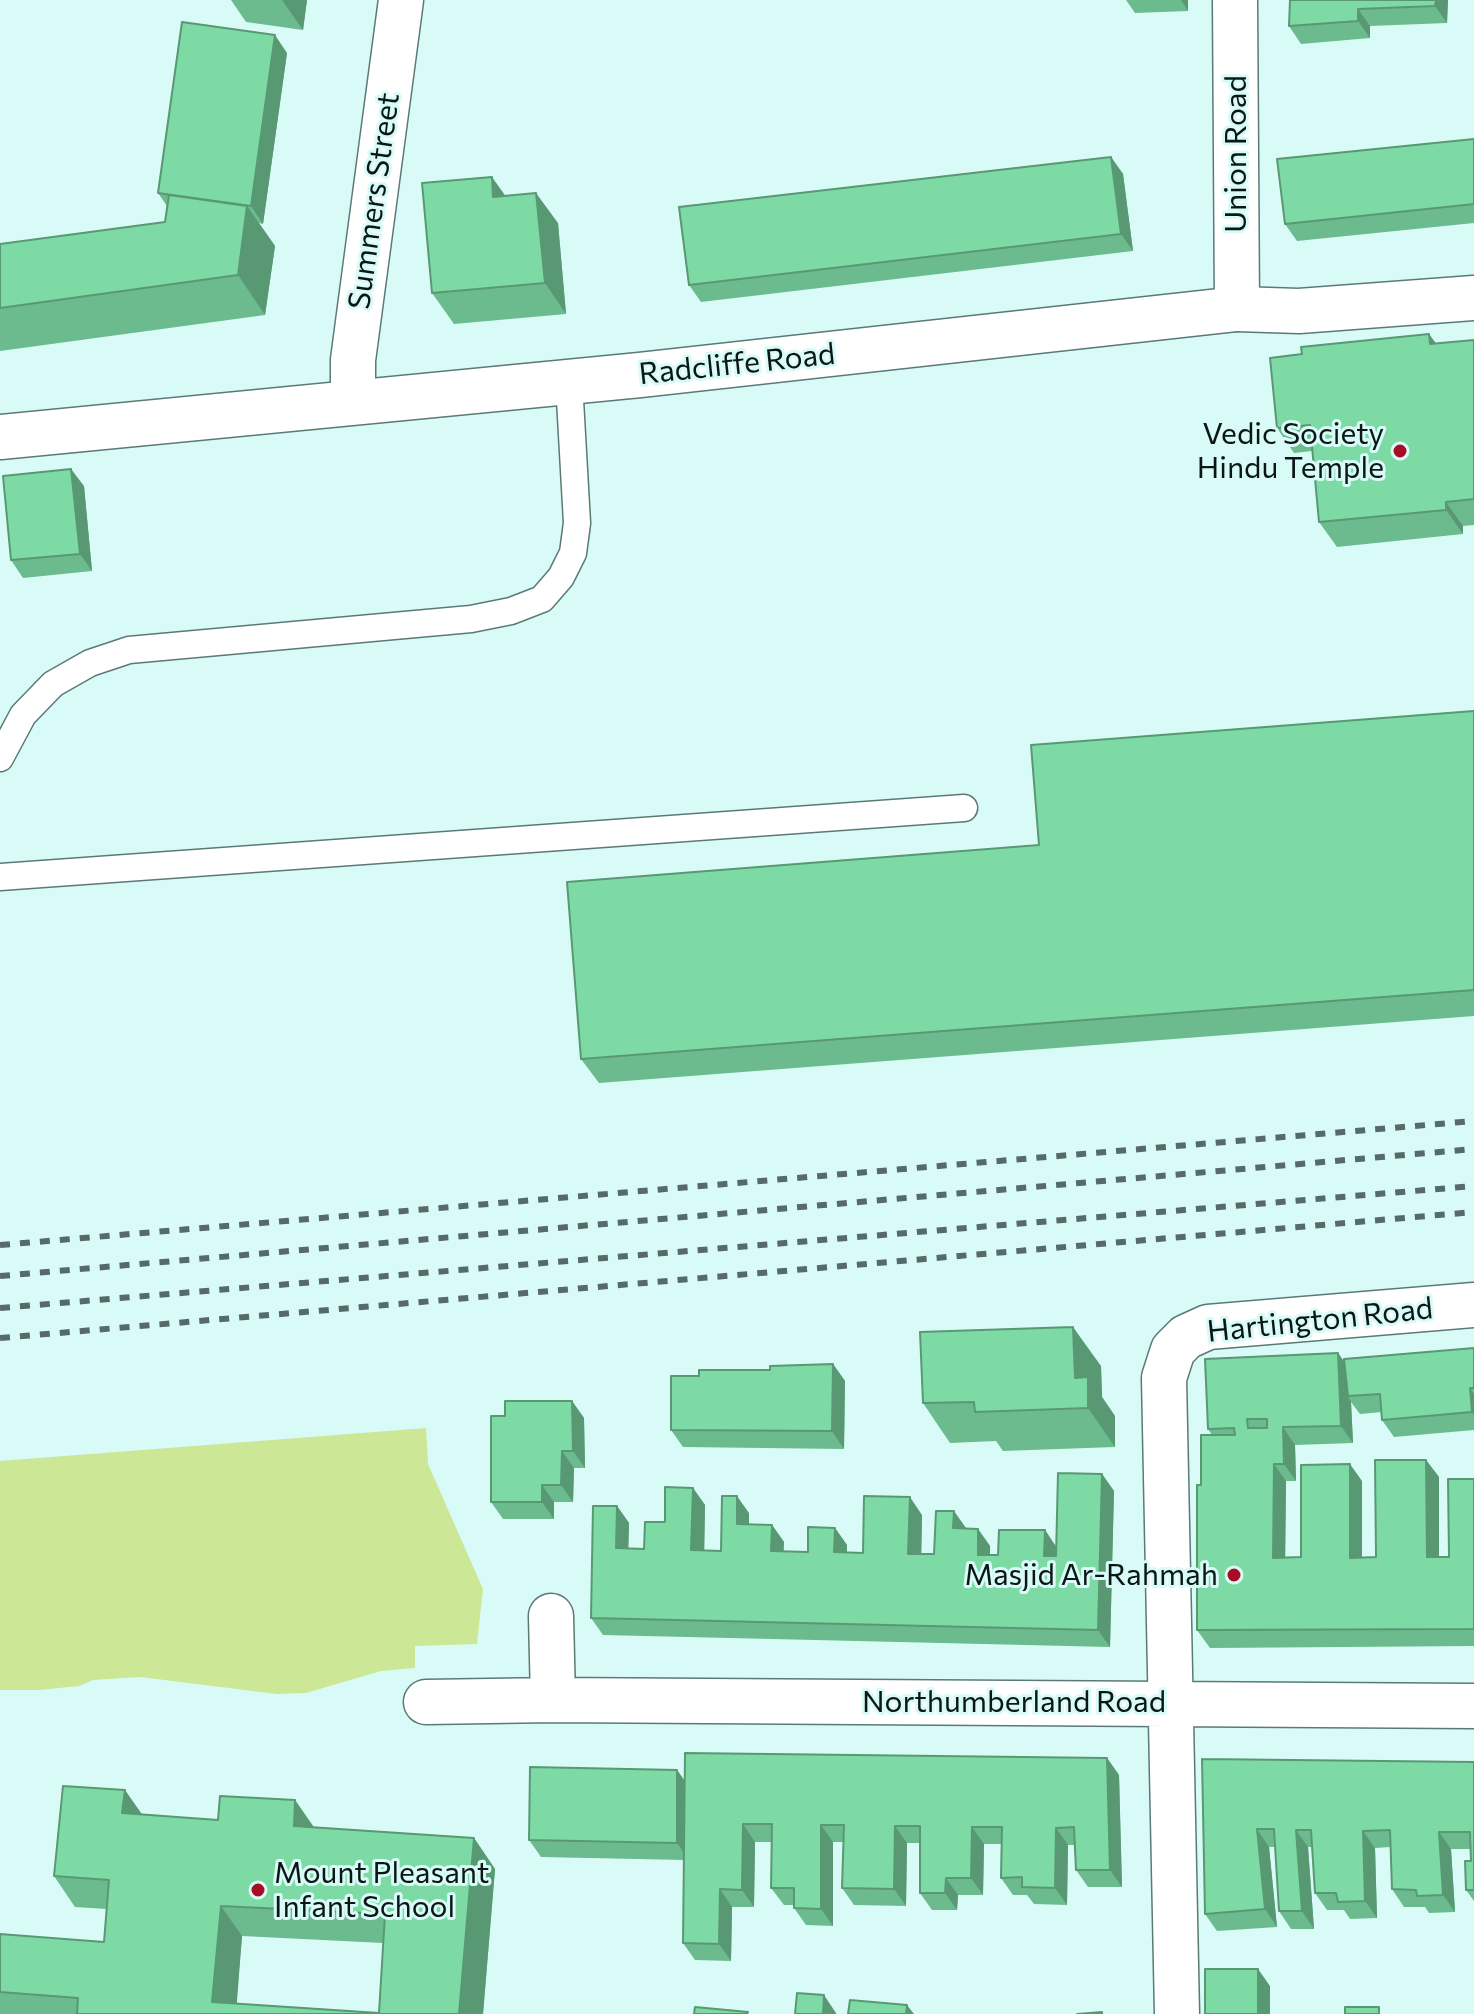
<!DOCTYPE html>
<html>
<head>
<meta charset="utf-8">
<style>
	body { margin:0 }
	canvas { display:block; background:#d9fbf8 }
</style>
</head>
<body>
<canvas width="1474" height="2014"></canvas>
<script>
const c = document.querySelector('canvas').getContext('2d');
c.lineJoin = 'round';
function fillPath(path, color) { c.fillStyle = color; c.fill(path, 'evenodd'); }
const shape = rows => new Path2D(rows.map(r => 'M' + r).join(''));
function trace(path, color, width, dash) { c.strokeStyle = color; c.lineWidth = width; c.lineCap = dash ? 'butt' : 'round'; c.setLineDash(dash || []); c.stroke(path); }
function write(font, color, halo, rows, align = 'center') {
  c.font = font + ' Commissioner,sans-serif'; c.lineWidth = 6; c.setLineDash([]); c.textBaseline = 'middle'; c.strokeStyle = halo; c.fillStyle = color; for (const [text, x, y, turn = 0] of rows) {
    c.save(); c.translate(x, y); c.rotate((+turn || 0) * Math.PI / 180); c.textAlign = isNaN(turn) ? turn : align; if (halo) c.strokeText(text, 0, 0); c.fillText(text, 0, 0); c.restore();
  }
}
fillPath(shape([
	[426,1428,428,1464,483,1589,477,1644,415,1646,415,1668,381,1671,306,1693,277,1694,140,1677,93,1680,79,1686,40,1690,0,1690,0,1461]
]), '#cce896');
const lane = shape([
	[0,758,23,715,53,684,90,663,129,650,471,619,511,611,542,599,561,577,573,553,577,523,569,382],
	[0,877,964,808]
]);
const street = shape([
	[1237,309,1299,311,1474,298],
	[353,402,353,360,401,0],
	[551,1616,553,1700],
	[426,1702,553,1700,1474,1706],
	[1177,2014,1164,1378,1173,1350,1186,1337,1208,1327,1474,1305]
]);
const secondary = shape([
	[0,437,640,375,1237,309,1235,0]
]);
trace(lane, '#5b7977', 29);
trace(street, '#5b7977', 47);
trace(secondary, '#5b7977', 47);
trace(lane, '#fff', 26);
trace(street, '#fff', 44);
trace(secondary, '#fff', 44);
trace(shape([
	[0,1245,1474,1121],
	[0,1276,1474,1149],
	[0,1308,1474,1186],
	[0,1338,1474,1212]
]), '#566b69', 6, [10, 10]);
fillPath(shape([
	[231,0,307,0,303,30,246,22],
	[1126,0,1188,0,1188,11,1135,13],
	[1290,0,1448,0,1447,23,1370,26,1370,38,1301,44,1289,26],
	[287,53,263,224,259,223,275,246,265,315,0,351,0,244,165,222,167,206,158,193],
	[1474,139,1474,223,1297,241,1285,224],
	[1111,157,1123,174,1133,251,701,302,689,285],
	[558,223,566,314,454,324,432,293],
	[1474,340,1474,525,1463,526,1463,534,1337,547,1319,522,1312,451,1294,453,1277,428,1302,354],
	[84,486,92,571,23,578,11,560],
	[1474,711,1474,1016,599,1083,581,1059,1039,845],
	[1474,1348,1474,1430,1394,1437,1382,1420,1382,1412,1360,1414,1351,1402,1353,1443,1295,1445,1296,1481,1286,1481,1285,1557,1301,1557,1362,1481,1362,1558,1376,1557,1426,1460,1439,1477,1439,1557,1449,1557,1474,1479,1474,1646,1210,1648,1197,1630,1201,1485,1212,1435,1208,1429,1338,1353,1345,1363],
	[833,1364,845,1381,844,1449,683,1447,671,1430,699,1376],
	[1101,1366,1102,1397,1115,1416,1115,1447,1003,1451,996,1441,950,1443,923,1403],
	[572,1401,584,1418,585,1468,574,1468,573,1502,554,1502,554,1519,503,1519,491,1502,505,1416],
	[1102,1474,1114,1491,1110,1647,603,1635,591,1618,617,1506,629,1523,628,1549,644,1549,693,1488,705,1505,704,1550,721,1551,749,1513,749,1524,772,1525,784,1542,783,1551,808,1552,835,1528,847,1545,847,1552,863,1553,922,1515,921,1554,934,1554,966,1529,978,1529,990,1546,990,1555,998,1555,1045,1530,1056,1547],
	[1107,1758,1119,1775,1122,1887,1088,1887,1076,1870,1074,1845,1068,1845,1067,1905,1034,1904,1027,1895,1013,1895,1001,1878,1002,1844,984,1844,983,1895,958,1895,957,1910,932,1910,920,1893,920,1843,907,1843,906,1906,854,1905,842,1888,843,1842,833,1842,833,1926,806,1925,794,1908,794,1905,784,1905,771,1888,772,1842,755,1842,754,1907,732,1907,731,1961,695,1960,683,1943,684,1860,541,1857,529,1840,677,1770,685,1781],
	[1202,1759,1474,1762,1474,1901,1466,1890,1471,1861,1471,1849,1451,1849,1455,1912,1429,1913,1425,1907,1404,1907,1392,1889,1390,1847,1375,1848,1377,1918,1350,1919,1344,1910,1327,1910,1315,1893,1312,1847,1308,1847,1314,1929,1291,1929,1279,1911,1275,1847,1269,1847,1277,1927,1217,1931,1205,1914],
	[295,1800,314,1827,474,1838,495,1869,483,2014,0,2014,0,1934,104,1942,107,1909,75,1907,54,1876,142,1814,218,1820],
	[242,1936,383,1943,379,2013,236,2004]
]), '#6cbb8e');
fillPath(shape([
	[282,0,307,0,303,30],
	[1181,0,1188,0,1188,11],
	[1436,0,1448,0,1447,23,1435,6],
	[1358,9,1370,26,1370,38,1358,21],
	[275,35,287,53,263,224,251,206],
	[1111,157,1123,174,1133,251,1121,234],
	[492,177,514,208,493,197],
	[536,193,558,223,566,314,545,283],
	[247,206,275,246,265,315,238,275],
	[1429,334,1447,358,1430,344],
	[71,469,84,486,92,571,80,554],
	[1446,502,1463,526,1463,534,1446,510],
	[1073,1327,1101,1366,1102,1397,1115,1416,1115,1447,1088,1408,1075,1378],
	[1338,1353,1350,1370,1348,1396,1351,1402,1353,1443,1341,1426],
	[833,1364,845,1381,844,1449,832,1431],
	[1470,1388,1474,1394,1474,1415,1472,1412],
	[572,1401,584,1418,585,1468,573,1451],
	[1283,1427,1295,1445,1296,1481,1284,1464],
	[562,1451,574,1468,573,1502,561,1485],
	[1426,1460,1439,1477,1439,1574,1427,1557],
	[1274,1464,1286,1481,1285,1575,1273,1558],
	[1350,1464,1362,1481,1362,1575,1350,1558],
	[1102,1474,1114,1491,1110,1647,1098,1630],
	[542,1485,554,1502,554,1519,542,1502],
	[693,1488,705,1505,704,1567,691,1550],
	[737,1496,749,1513,749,1541,737,1524],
	[910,1497,922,1515,921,1571,908,1554],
	[617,1506,629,1523,628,1565,616,1548],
	[954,1511,966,1528,965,1545,953,1528],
	[772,1525,784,1542,783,1568,771,1551],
	[835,1528,847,1545,846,1569,834,1552],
	[978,1529,990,1546,990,1572,978,1555],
	[1045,1530,1057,1548,1056,1573,1044,1556],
	[1107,1758,1119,1775,1122,1887,1110,1870],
	[677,1770,689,1787,689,1860,677,1843],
	[125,1790,146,1820,122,1813],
	[295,1800,316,1831,294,1826],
	[743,1824,755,1842,754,1907,742,1890],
	[821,1825,833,1842,833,1926,821,1909],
	[895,1826,907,1843,906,1906,894,1889],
	[972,1827,984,1844,983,1895,971,1878],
	[1056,1828,1068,1845,1067,1905,1055,1888],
	[1257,1829,1269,1847,1277,1927,1265,1909],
	[1296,1830,1308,1847,1314,1929,1302,1911],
	[1363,1831,1375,1848,1377,1918,1365,1901],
	[1439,1832,1451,1849,1455,1912,1443,1895],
	[474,1838,495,1869,483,2014,459,2014],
	[946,1878,958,1895,957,1910,945,1893],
	[720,1889,732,1907,731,1961,719,1944],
	[221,1906,242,1936,236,2014,212,2002],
	[1258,1969,1270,1986,1270,2014,1258,2014],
	[824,1995,836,2013,836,2014,823,2014],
	[907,2005,914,2014,906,2014]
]), '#589974');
const building = shape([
	[1290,0,1436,0,1435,6,1358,9,1358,21,1289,26,1290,0],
	[182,22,275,35,251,206,158,193,182,22],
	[1474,139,1474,204,1285,224,1277,159,1474,139],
	[1111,157,1121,234,689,285,679,207,1111,157],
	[492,177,493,197,536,193,545,283,432,293,422,183,492,177],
	[169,195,247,206,238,275,0,308,0,244,165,222,169,195],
	[1429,334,1430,344,1474,340,1474,499,1446,502,1446,510,1319,522,1310,425,1277,428,1270,358,1302,354,1301,347,1429,334],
	[71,469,80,554,11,560,3,476,71,469],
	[1474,711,1474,990,581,1059,567,882,1039,845,1031,745,1474,711],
	[1073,1327,1075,1378,1088,1377,1088,1408,975,1412,974,1402,923,1403,920,1332,1073,1327],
	[1474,1348,1474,1388,1470,1388,1472,1412,1382,1420,1380,1394,1348,1396,1344,1359,1474,1348],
	[1338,1353,1341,1426,1283,1427,1284,1464,1274,1464,1273,1558,1301,1557,1301,1465,1350,1464,1350,1558,1376,1557,1375,1460,1426,1460,1427,1557,1449,1557,1448,1479,1474,1479,1474,1629,1197,1630,1197,1485,1201,1485,1201,1435,1235,1435,1234,1428,1208,1429,1205,1359,1338,1353],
	[1247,1419,1267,1419,1267,1428,1248,1428,1247,1419],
	[833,1364,832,1431,671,1430,671,1376,699,1376,699,1370,770,1370,770,1366,833,1364],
	[505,1401,572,1401,573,1451,562,1451,561,1485,542,1485,542,1502,491,1502,491,1416,505,1416,505,1401],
	[1058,1473,1102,1474,1098,1630,591,1618,593,1506,617,1506,616,1548,644,1549,645,1522,665,1522,665,1487,693,1488,691,1550,721,1551,722,1496,737,1496,737,1524,772,1525,771,1551,808,1552,808,1527,835,1528,834,1552,863,1553,864,1496,910,1497,908,1554,934,1554,936,1511,954,1511,953,1528,978,1529,978,1555,998,1555,999,1530,1045,1530,1044,1556,1056,1556,1058,1473],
	[685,1753,1107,1758,1110,1870,1076,1870,1074,1827,1056,1828,1055,1888,1022,1887,1022,1877,1001,1878,1002,1827,972,1827,971,1878,946,1878,945,1893,920,1893,920,1826,895,1826,894,1889,842,1888,844,1825,821,1825,821,1909,794,1908,794,1888,771,1888,772,1824,743,1824,742,1890,720,1889,719,1944,683,1943,685,1753],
	[1202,1759,1474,1762,1474,1890,1466,1890,1465,1861,1471,1861,1470,1832,1439,1832,1443,1895,1417,1896,1416,1890,1392,1889,1390,1830,1363,1831,1365,1901,1338,1902,1336,1893,1315,1893,1311,1830,1296,1830,1302,1911,1279,1911,1274,1829,1257,1829,1265,1909,1205,1914,1202,1759],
	[530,1767,677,1770,677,1843,529,1840,530,1767],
	[63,1786,125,1790,122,1813,218,1820,220,1796,295,1800,294,1826,474,1838,459,2014,77,2014,78,1998,0,1992,0,1934,104,1942,109,1880,54,1876,63,1786],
	[221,1906,385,1914,379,2013,212,2002,221,1906],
	[1205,1969,1258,1969,1258,2014,1205,2014,1205,1969],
	[797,1993,824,1995,823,2014,795,2014,797,1993],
	[850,2000,907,2005,906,2014,848,2014,850,2000],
	[695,2007,748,2012,747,2014,694,2014,695,2007],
	[1345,2007,1379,2007,1379,2014,1345,2014,1345,2007],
	[1102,2012,1102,2014,1077,2014,1102,2012]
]);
fillPath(building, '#7ddaa5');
trace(building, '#589974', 2);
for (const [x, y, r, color] of [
	[1400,451,8,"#a70e25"],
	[1234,1575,8,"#a70e25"],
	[258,1890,8,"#a70e25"]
]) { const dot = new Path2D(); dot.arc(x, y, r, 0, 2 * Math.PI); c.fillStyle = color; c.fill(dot); trace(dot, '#d9fbf8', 3); }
write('30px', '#0a1716', '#d9fbf8', [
	["Union Road",1236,154,-90],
	["Summers Street",374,201,-82],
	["Radcliffe Road",737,364,-6],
	["Hartington Road",1320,1320,-6],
	["Northumberland Road",1014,1702]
]);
write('30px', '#0a1716', '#d9fbf8', [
	["Vedic Society",1384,434],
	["Hindu Temple",1384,468],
	["Masjid Ar-Rahmah",1218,1575],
	["Mount Pleasant",274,1873,"left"],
	["Infant School",274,1907,"left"]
], 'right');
</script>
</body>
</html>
